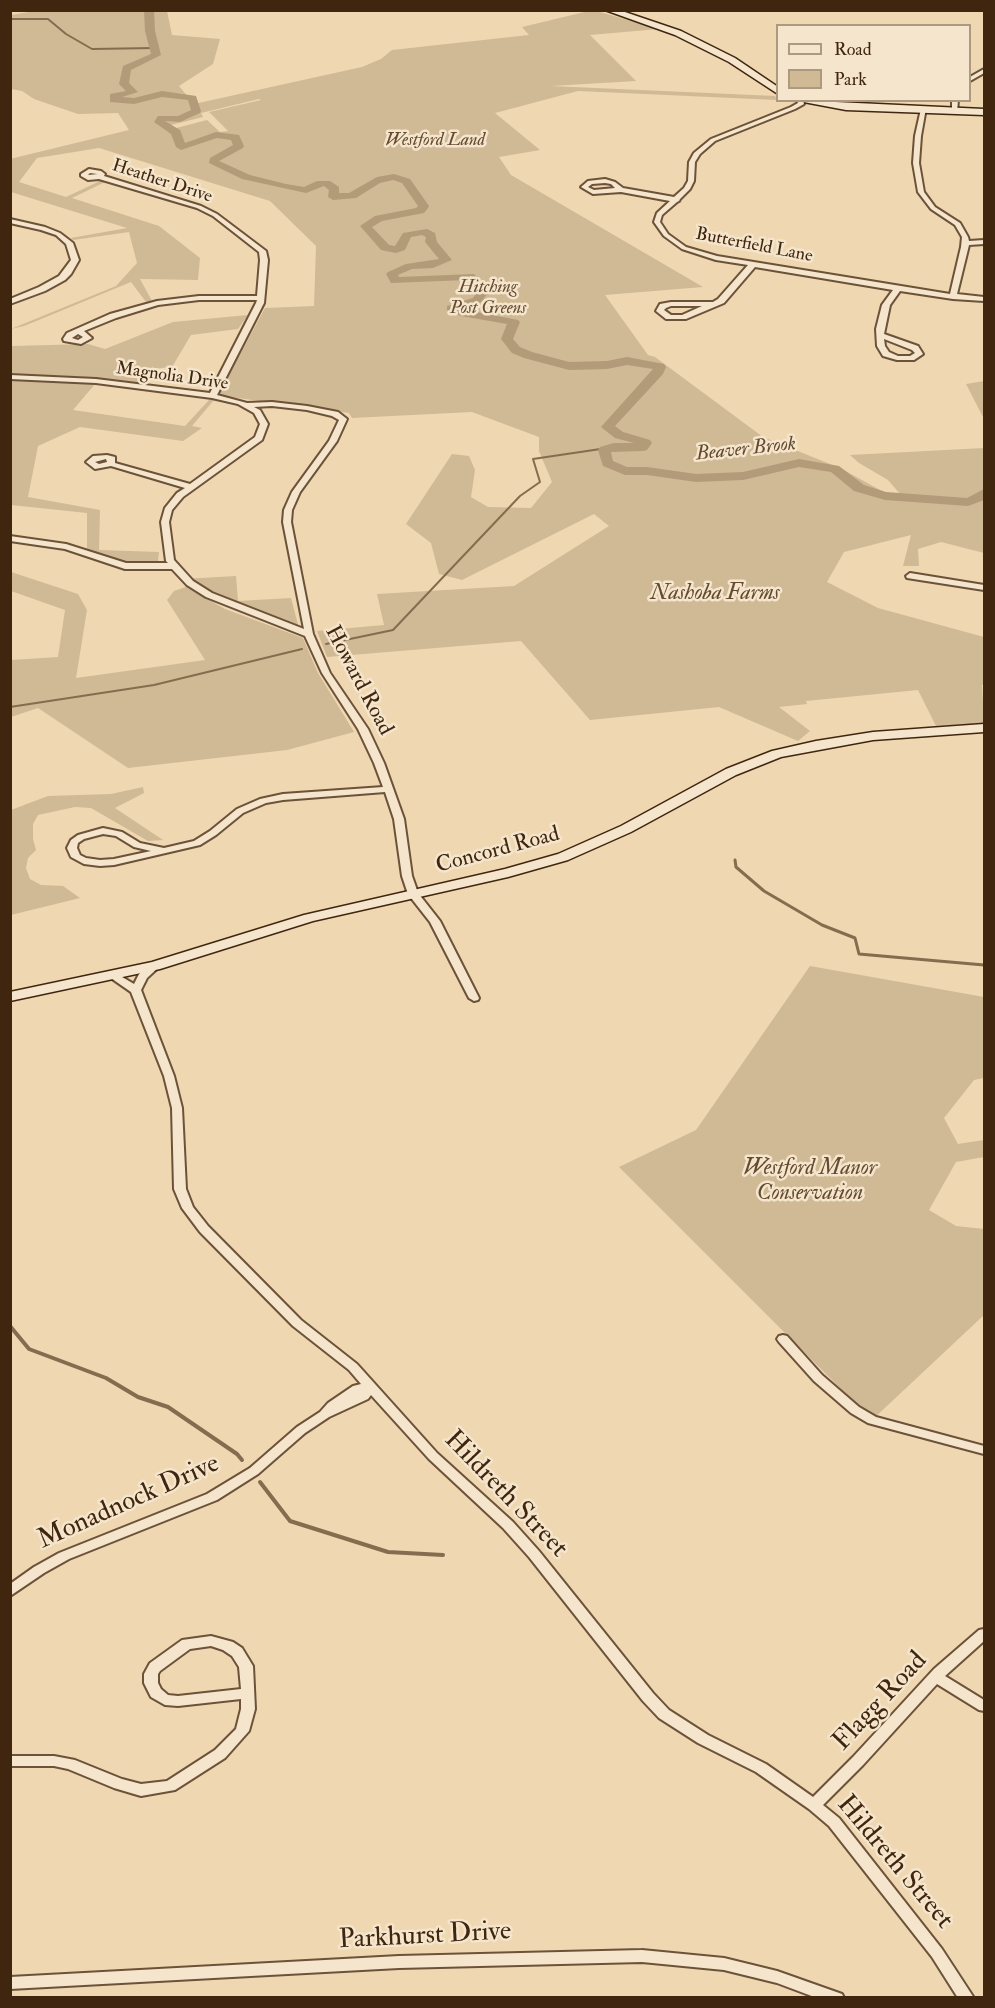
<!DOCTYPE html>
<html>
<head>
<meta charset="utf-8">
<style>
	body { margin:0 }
	#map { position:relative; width:995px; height:2008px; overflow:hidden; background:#eed7b1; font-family:"IM FELL Double Pica",serif }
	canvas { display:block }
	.frame { position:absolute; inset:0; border:12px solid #40260f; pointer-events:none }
	.legend { position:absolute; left:776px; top:24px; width:195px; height:78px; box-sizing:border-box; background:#f4e5cc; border:2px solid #ac9980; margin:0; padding:8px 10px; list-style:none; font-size:18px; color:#40260f }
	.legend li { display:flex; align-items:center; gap:12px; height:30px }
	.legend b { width:30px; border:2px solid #ac9980 }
</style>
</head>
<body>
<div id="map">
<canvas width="995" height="2008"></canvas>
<div class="frame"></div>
<ul class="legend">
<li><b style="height:8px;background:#f4e5cc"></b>Road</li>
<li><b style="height:16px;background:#d0b995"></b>Park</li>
</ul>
</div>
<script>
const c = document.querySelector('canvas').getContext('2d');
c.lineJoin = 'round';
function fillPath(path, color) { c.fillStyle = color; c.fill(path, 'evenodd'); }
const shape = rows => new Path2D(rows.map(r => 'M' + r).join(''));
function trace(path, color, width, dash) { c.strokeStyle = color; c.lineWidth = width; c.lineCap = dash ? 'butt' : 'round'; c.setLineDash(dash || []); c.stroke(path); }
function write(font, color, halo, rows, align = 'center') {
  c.font = font + ' "IM FELL Double Pica",serif'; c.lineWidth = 5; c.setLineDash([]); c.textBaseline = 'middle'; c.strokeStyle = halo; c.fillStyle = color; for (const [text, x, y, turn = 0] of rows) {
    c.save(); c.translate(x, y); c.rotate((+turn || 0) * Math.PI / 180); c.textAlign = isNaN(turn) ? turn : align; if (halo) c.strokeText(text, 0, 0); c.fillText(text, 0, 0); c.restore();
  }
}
fillPath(shape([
	[593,10,659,29,590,35,636,81,551,86,775,96,777,100,578,91,495,113,540,150,499,157,511,175,703,287,605,295,648,355,655,357,763,437,840,468,891,496,901,495,888,480,859,463,850,455,984,448,984,553,941,542,918,549,919,566,903,566,911,535,844,552,827,582,878,608,984,637,984,684,982,685,984,723,936,726,918,690,806,701,807,704,779,707,810,731,798,741,719,707,590,720,521,641,327,657,317,631,384,625,377,594,514,586,609,526,594,514,462,580,439,574,431,543,406,524,452,454,469,456,475,470,471,497,488,507,531,508,552,482,539,451,539,437,472,412,352,418,349,413,223,396,219,393,265,308,314,306,316,246,270,201,99,148,37,158,19,182,66,197,100,181,105,182,72,198,159,226,200,258,198,280,140,279,152,301,146,302,131,282,24,326,11,329,116,286,137,263,129,232,73,240,71,238,127,228,11,192,10,159,129,130,118,113,78,114,34,99,22,91,11,89,11,15,35,11,167,11,172,35,220,39,213,64,179,86,194,104,362,67,381,59,392,50,529,35,522,27],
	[259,99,261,100,209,112,228,131,220,132,207,120,165,131,167,130,163,127,203,117,201,113],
	[248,315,238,329,191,335,172,367,151,369,141,383,73,376,11,375,11,346,88,344,105,349,173,322],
	[11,380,95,384,73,410,185,426,209,400,214,400,192,426,202,428,183,441,80,427,38,446,28,497,100,510,99,550,159,552,158,561,153,564,130,564,87,549,87,513,11,505],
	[984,381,984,419,966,384],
	[11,572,78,594,87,610,76,678,205,660,167,600,174,591,186,587,225,609,303,638,318,673,354,732,287,750,128,768,38,708,11,717,11,660,58,657,65,610,11,591],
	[236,576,238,601,291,598,300,632,221,604,182,579],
	[143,787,144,793,115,808,163,840,148,841,91,808,75,807,38,815,33,824,33,839,36,850,28,858,26,868,30,879,41,885,63,886,80,898,11,915,11,810,48,796,111,794],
	[810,966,984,997,984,1078,974,1080,944,1118,958,1144,984,1140,984,1157,956,1162,929,1210,956,1226,984,1229,984,1315,872,1420,619,1167,696,1130]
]), '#d0b995');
trace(shape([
	[10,19,48,19,66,34,92,49,154,48],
	[326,644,393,630,520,496,540,482,533,459,614,447],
	[10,707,154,685,302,649]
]), '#856c4f', 2);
trace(shape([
	[735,860,736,867,764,891,822,925,855,938,859,954,984,965]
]), '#856c4f', 3);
trace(shape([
	[10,1326,29,1349,106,1378,138,1397,168,1407,237,1454,242,1460],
	[260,1482,290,1521,388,1552,443,1555]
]), '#856c4f', 4);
fillPath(shape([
	[144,10,154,10,155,31,161,55,131,70,129,83,138,92,122,97,134,98,162,91,196,96,201,111,200,113,180,122,165,121,180,130,185,143,216,132,239,135,244,146,243,148,219,161,250,175,286,184,304,187,317,181,330,181,339,187,339,193,349,193,377,177,394,174,410,179,429,206,428,208,424,213,382,221,372,227,389,245,395,246,403,233,427,229,435,233,437,242,452,260,433,268,412,269,398,275,399,277,474,274,489,292,481,302,461,309,518,320,520,322,513,339,520,347,532,352,569,362,607,361,627,357,664,364,666,367,663,374,615,426,623,432,650,440,652,443,647,450,643,451,611,452,613,461,627,467,647,467,696,474,743,472,799,459,839,466,864,485,886,492,967,498,984,489,984,500,968,506,885,500,854,491,831,472,799,467,743,480,696,482,647,475,625,475,603,466,598,450,600,447,614,443,634,443,615,438,601,427,653,369,627,365,607,369,569,370,524,358,512,353,501,339,507,324,461,316,447,310,447,306,473,298,477,292,467,280,391,283,386,274,388,272,406,264,439,259,425,242,426,237,422,235,411,237,405,250,396,253,381,250,360,226,375,216,416,208,418,206,402,183,393,180,380,183,356,198,333,200,328,197,329,190,324,186,306,193,242,179,209,163,210,158,233,145,231,140,217,138,181,150,176,147,171,134,154,122,158,116,178,116,191,110,188,100,162,97,134,104,110,102,110,94,126,91,119,84,123,66,151,54,145,31,144,10]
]), '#b39b7a');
const street = shape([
	[984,69,984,73,970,81,970,77,984,69],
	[797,100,803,100,804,104,795,109,715,141,700,154,695,162,694,181,690,189,680,199,679,201,677,202,662,215,660,222,668,234,686,247,717,256,950,294,961,247,962,237,955,225,931,209,918,192,913,163,915,136,921,109,926,108,921,136,919,163,924,192,935,207,960,223,968,237,969,241,984,240,984,244,969,245,957,294,984,297,984,301,953,299,900,291,890,305,884,334,918,346,923,354,914,360,897,360,883,356,877,346,876,329,882,305,893,290,755,267,724,303,686,319,666,319,656,311,660,304,671,302,713,302,718,299,748,265,716,260,682,249,664,236,654,222,657,213,670,201,621,192,593,194,581,187,588,181,605,179,615,182,623,188,674,197,684,188,688,181,689,162,694,153,711,139,791,107,798,103,797,100],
	[605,183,611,184,615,188,594,190,588,187,592,184,605,183],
	[671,306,702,306,682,315,671,315,664,310,666,308,671,306],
	[884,339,912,350,915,353,910,356,898,356,889,352,885,346,884,339],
	[952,100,958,100,957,112,952,111,952,100],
	[89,169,101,171,105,174,104,176,201,206,217,214,266,251,268,260,264,303,217,395,247,403,272,402,307,406,338,412,347,419,337,441,300,492,292,510,291,522,313,634,330,673,368,729,384,763,404,819,412,876,418,893,440,921,479,998,478,1000,474,1001,469,998,430,922,408,894,402,876,394,819,385,792,283,800,266,803,243,813,216,835,200,845,114,865,100,866,84,864,71,857,67,848,71,840,78,835,103,828,122,832,140,843,164,848,194,841,210,831,237,809,260,799,283,794,383,787,374,763,358,729,322,673,305,636,206,597,187,585,172,569,125,569,65,549,10,541,10,536,66,544,126,563,168,563,166,561,161,522,165,508,177,493,185,488,111,466,95,469,86,462,93,456,107,455,115,457,115,463,190,484,255,437,260,424,254,413,238,404,212,398,96,383,10,379,10,375,96,379,210,393,256,303,257,300,199,300,158,305,116,318,84,331,92,338,81,344,64,341,63,339,67,333,110,314,157,301,199,296,257,296,260,260,259,252,213,216,197,208,99,179,88,180,81,176,81,174,89,169],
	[90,173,97,174,98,174,88,175,90,173],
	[78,334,83,337,78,340,72,338,78,334],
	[272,406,307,410,332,416,339,420,329,441,292,492,284,510,283,522,304,629,212,593,193,581,174,560,169,522,172,510,183,497,262,440,268,424,260,410,254,407,272,406],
	[106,459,107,462,99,464,95,462,106,459],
	[103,834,116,836,134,847,151,851,114,859,100,860,86,858,80,855,77,848,78,843,84,839,103,834],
	[10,219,45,227,60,233,73,243,79,260,71,274,65,280,45,291,10,304,10,299,39,287,59,276,71,260,66,244,56,235,41,230,10,223,10,219],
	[910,573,984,585,984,590,907,578,906,576,910,573],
	[155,963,160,966,147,978,141,990,174,1076,182,1108,186,1189,193,1207,208,1226,301,1320,357,1364,437,1453,513,1522,539,1551,653,1693,669,1710,708,1735,766,1764,813,1797,853,1757,934,1669,979,1630,984,1629,984,1641,945,1676,984,1700,984,1711,979,1710,937,1684,863,1765,823,1805,839,1818,942,1949,974,1998,958,1998,932,1957,829,1826,809,1809,756,1772,698,1743,659,1718,643,1701,529,1557,503,1528,429,1459,371,1395,368,1399,329,1417,305,1433,258,1474,217,1500,69,1559,44,1573,10,1596,10,1584,34,1567,59,1553,207,1494,250,1468,297,1427,320,1412,328,1403,353,1386,361,1384,349,1370,293,1326,200,1232,182,1208,174,1189,172,1108,164,1076,131,992,108,976,113,973,117,974,134,984,139,974,151,964,155,963],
	[783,1335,787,1336,822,1375,859,1407,876,1417,984,1446,984,1454,868,1423,851,1413,814,1381,779,1342,777,1339,779,1336,783,1335],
	[211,1636,233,1642,242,1648,253,1666,255,1709,249,1731,225,1758,175,1790,141,1796,114,1788,68,1769,54,1766,10,1766,10,1756,54,1756,75,1760,122,1779,141,1784,167,1781,215,1750,236,1729,241,1709,241,1699,178,1706,165,1705,151,1697,144,1683,144,1674,150,1663,182,1640,211,1636],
	[211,1646,223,1650,232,1656,239,1667,241,1689,178,1696,168,1695,161,1689,158,1683,158,1674,160,1671,190,1649,211,1646],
	[642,1950,724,1958,777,1971,842,1994,844,1998,817,1998,777,1983,724,1970,642,1962,399,1968,10,1989,10,1977,399,1956,642,1950]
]);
const secondary = shape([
	[605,10,619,10,681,31,735,58,778,87,778,94,729,62,675,35,605,10],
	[793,100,984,109,984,115,846,110,793,100],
	[984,724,984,732,873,740,781,757,736,775,631,832,568,860,508,877,313,921,160,969,10,1001,10,992,152,962,304,915,505,869,558,854,621,826,726,769,772,751,816,741,873,732,984,724]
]);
trace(street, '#6c5238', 4);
trace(secondary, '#40260f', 3);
fillPath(street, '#f4e5cc');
fillPath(secondary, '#f4e5cc');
write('italic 18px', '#644b30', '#f4e5cc', [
	["Westford Land",435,141],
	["Hitching",488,288],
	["Post Greens",488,309]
]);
write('18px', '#40260f', '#f4e5cc', [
	["Heather Drive",162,182,18],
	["Butterfield Lane",754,246,11],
	["Magnolia Drive",172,377,8]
]);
write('italic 20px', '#62492f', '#f4e5cc', [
	["Beaver Brook",746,450,-6]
]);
write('italic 22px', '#644b30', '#f4e5cc', [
	["Nashoba Farms",715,594],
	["Westford Manor",810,1169],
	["Conservation",810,1194]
]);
write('22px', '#40260f', '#f4e5cc', [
	["Howard Road",358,681,62],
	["Concord Road",498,851,-15]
]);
write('27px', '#40260f', '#f4e5cc', [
	["Hildreth Street",505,1495,46],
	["Monadnock Drive",129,1503,-24],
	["Flagg Road",881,1702,-47],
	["Hildreth Street",894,1863,50],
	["Parkhurst Drive",425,1937,-3]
]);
</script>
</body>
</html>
